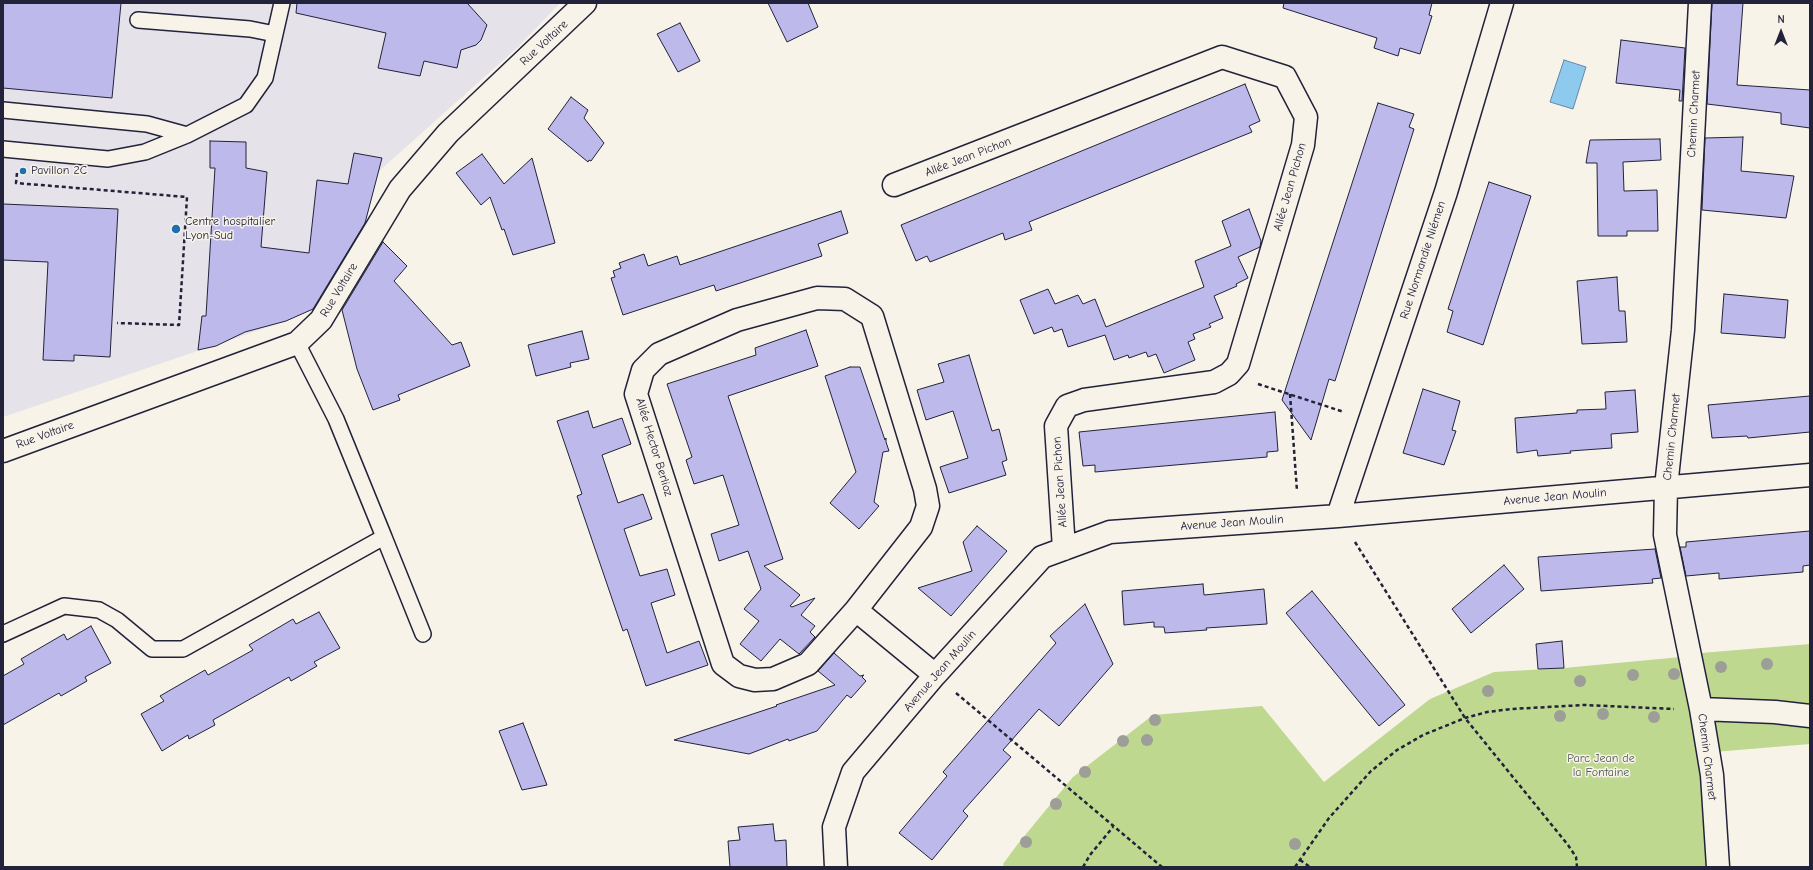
<!DOCTYPE html>
<html>
<head>
<meta charset="utf-8">
<style>
	body { margin:0 }
	#map { position:relative; width:1813px; height:870px; overflow:hidden; background:#f7f3e8; font-family:"Comic Neue",sans-serif }
	canvas { display:block }
	.frame { position:absolute; inset:0; border:4px solid #22223b; pointer-events:none }
	.north { position:absolute; left:1761px; top:12px; width:40px; height:40px; -webkit-text-stroke:3px #f7f3e8; paint-order:stroke; rotate:0deg; font-size:11px; font-weight:700; line-height:16px; text-align:center; color:#22223b }
	.north::after { content:''; display:block; margin:auto; width:14px; height:18px; background:#22223b; clip-path:polygon(50% 0,100% 100%,50% 72%,0 100%) }
</style>
</head>
<body>
<div id="map">
<canvas width="1813" height="870"></canvas>
<div class="frame"></div>
<div class="north">N</div>
</div>
<script>
const c = document.querySelector('canvas').getContext('2d');
c.lineJoin = 'round';
function fillPath(path, color) { c.fillStyle = color; c.fill(path, 'evenodd'); }
const shape = rows => new Path2D(rows.map(r => 'M' + r).join(''));
function trace(path, color, width, dash) { c.strokeStyle = color; c.lineWidth = width; c.lineCap = dash ? 'butt' : 'round'; c.setLineDash(dash || []); c.stroke(path); }
function write(font, color, halo, rows, align = 'center') {
  c.font = font + ' "Comic Neue",sans-serif'; c.lineWidth = 3; c.setLineDash([]); c.textBaseline = 'middle'; c.strokeStyle = halo; c.fillStyle = color; for (const [text, x, y, turn = 0] of rows) {
    c.save(); c.translate(x, y); c.rotate((+turn || 0) * Math.PI / 180); c.textAlign = isNaN(turn) ? turn : align; if (halo) c.strokeText(text, 0, 0); c.fillText(text, 0, 0); c.restore();
  }
}
fillPath(shape([
	[3,3,560,3,518,47,359,189,338,269,310,302,286,321,3,417]
]), '#e6e2e9');
fillPath(shape([
	[1810,644,1810,744,1702,753,1708,867,1004,867,1003,864,1017,845,1073,777,1153,715,1262,706,1324,782,1430,699,1494,672,1564,668,1681,657,1701,653]
]), '#bed88f');
const water = shape([
	[1564,60,1586,67,1573,109,1550,102,1564,60]
]);
fillPath(water, '#8ecaee');
trace(water, '#6387a6', 1);
const building = shape([
	[3,3,121,3,112,98,3,88,3,3],
	[297,3,467,3,487,25,481,40,476,45,461,50,457,68,424,61,420,76,378,68,386,33,296,13,297,3],
	[768,3,808,3,818,27,787,42,768,3],
	[1284,3,1432,3,1429,15,1432,16,1420,54,1400,48,1398,56,1374,48,1377,38,1283,8,1284,3],
	[1712,3,1743,3,1737,85,1810,90,1810,128,1781,124,1781,113,1707,104,1712,3],
	[680,23,700,61,678,72,657,34,680,23],
	[1621,40,1685,48,1682,101,1679,101,1680,90,1616,83,1621,40],
	[1245,84,1260,121,1249,126,1252,132,1029,222,1032,230,1005,240,1003,233,930,262,927,256,916,261,901,225,1245,84],
	[571,97,588,110,584,118,604,143,591,161,589,160,588,162,548,129,571,97],
	[1378,103,1414,114,1409,127,1414,129,1335,381,1329,379,1311,440,1282,400,1378,103],
	[1743,137,1741,171,1794,176,1786,218,1702,210,1705,138,1743,137],
	[1660,139,1661,160,1623,162,1624,191,1657,190,1658,231,1627,231,1627,236,1598,236,1597,163,1586,163,1590,140,1660,139],
	[210,141,246,142,246,168,267,172,261,247,309,253,317,180,348,184,354,153,382,158,365,223,313,309,286,321,245,332,216,346,198,350,202,316,206,316,215,168,210,168,210,141],
	[482,154,504,184,532,158,555,243,513,255,504,229,502,230,490,197,481,205,456,173,482,154],
	[1489,182,1531,196,1483,345,1447,332,1453,311,1448,309,1489,182],
	[3,204,118,209,110,357,74,355,74,361,43,360,48,262,3,260,3,204],
	[1249,209,1261,241,1260,247,1238,257,1248,278,1236,284,1237,286,1214,296,1223,318,1209,324,1211,327,1193,334,1195,339,1188,342,1195,360,1164,373,1156,354,1148,357,1146,352,1129,358,1128,355,1114,360,1105,335,1068,347,1062,329,1054,332,1052,327,1034,334,1020,300,1048,289,1055,304,1078,295,1083,304,1095,299,1106,327,1204,287,1195,261,1231,246,1222,221,1249,209],
	[841,211,848,233,818,244,822,256,716,291,714,285,623,315,611,278,615,277,613,271,621,268,619,263,644,254,648,266,677,256,680,265,841,211],
	[383,242,407,266,394,281,452,345,461,342,470,366,398,395,400,400,373,410,357,369,342,310,383,242],
	[1617,277,1619,311,1625,311,1627,342,1582,344,1577,281,1617,277],
	[1724,294,1788,300,1785,338,1721,333,1724,294],
	[806,330,818,366,728,396,783,559,764,566,800,595,790,606,792,607,815,598,801,615,815,626,810,632,815,637,799,654,780,639,761,661,740,644,759,621,744,609,761,589,748,551,719,561,711,534,739,525,723,475,694,484,686,460,692,457,667,384,756,355,755,348,806,330],
	[582,331,589,359,570,363,571,367,536,376,528,345,582,331],
	[969,355,992,431,999,429,1007,460,1002,462,1006,475,949,493,940,467,968,458,953,411,926,420,917,390,944,382,938,364,969,355],
	[850,367,860,367,885,440,886,438,886,442,889,451,883,452,874,502,879,506,859,529,830,503,856,472,825,376,850,367],
	[1423,389,1460,401,1452,430,1456,431,1444,465,1403,453,1423,389],
	[1635,390,1638,432,1611,434,1612,448,1570,451,1571,453,1538,456,1537,450,1517,453,1515,418,1577,413,1577,410,1606,409,1605,392,1635,390],
	[1810,396,1810,432,1748,438,1747,436,1712,438,1708,405,1810,396],
	[588,411,593,428,622,418,631,444,602,455,618,503,643,494,652,519,624,529,640,576,667,569,675,595,651,603,667,653,699,641,708,665,646,686,627,629,623,631,577,496,582,494,557,421,588,411],
	[1275,412,1278,451,1267,452,1267,457,1095,472,1095,465,1083,466,1079,432,1275,412],
	[977,526,1007,551,951,616,918,588,972,571,963,542,977,526],
	[1810,531,1810,565,1803,566,1803,572,1719,579,1719,573,1686,576,1680,547,1686,547,1686,542,1810,531],
	[1655,549,1661,578,1652,579,1653,583,1541,591,1538,557,1655,549],
	[1504,565,1524,589,1471,633,1452,609,1504,565],
	[1203,584,1204,595,1264,589,1267,624,1206,628,1207,630,1165,633,1164,627,1154,627,1154,622,1124,625,1122,591,1203,584],
	[1312,591,1405,705,1379,726,1286,613,1312,591],
	[1085,604,1113,664,1059,726,1039,709,1003,750,1011,757,963,811,968,816,932,860,899,833,947,776,943,772,1056,643,1050,636,1085,604],
	[319,612,340,648,314,662,317,666,291,681,289,677,213,720,215,725,189,739,188,735,162,751,141,714,164,701,160,696,205,670,208,675,253,650,249,645,293,619,296,624,319,612],
	[91,626,111,663,85,677,87,681,61,696,59,693,3,725,3,676,24,664,21,659,64,634,67,640,91,626],
	[1562,641,1564,668,1538,669,1536,644,1562,641],
	[834,653,860,676,864,675,862,677,866,681,851,698,847,695,817,731,789,741,788,739,749,754,674,740,777,706,776,705,835,685,818,671,834,653],
	[523,723,547,785,522,790,499,731,523,723],
	[773,824,775,841,786,840,787,867,730,867,728,841,740,840,738,827,773,824]
]);
fillPath(building, '#bdb9eb');
trace(building, '#22223b', 1);
const lane = shape([
	[138,20,250,29,275,34],
	[3,110,147,124,187,135],
	[3,149,108,159,145,152,187,135,246,105,265,78,282,3],
	[384,537,423,634],
	[3,634,64,606,99,610,117,620,152,649,183,649,384,537,336,419,297,343]
]);
const street = shape([
	[1700,3,1683,330,1666,487,1665,535,1701,709,1712,775,1718,867],
	[894,185,1222,57,1285,77,1306,117,1303,145,1238,364,1229,374,1214,382,1084,400,1067,406,1056,426,1064,549],
	[1338,516,1446,192,1502,3],
	[856,610,808,664,773,679,755,680,739,676,723,664,636,394,643,370,659,354,737,320,817,298,845,299,872,316,925,489,928,506,921,527,856,610,935,675],
	[1701,709,1775,712,1810,716],
	[836,867,834,827,853,772,935,675,1042,557,1110,532,1338,516,1810,475]
]);
const secondary = shape([
	[3,451,297,343,321,320,400,189,448,133,585,3]
]);
trace(lane, '#22223b', 18);
trace(street, '#22223b', 25);
trace(secondary, '#22223b', 25);
trace(shape([
	[17,173,16,183,187,197,179,325,117,323],
	[1258,384,1344,412],
	[1290,394,1297,491],
	[1355,542,1465,718,1568,845,1576,857,1577,867],
	[956,693,1162,867],
	[1300,860,1310,867],
	[1083,867,1090,855,1113,827],
	[1295,867,1329,818,1371,771,1397,750,1423,735,1465,718,1487,712,1511,709,1584,705,1674,709]
]), '#22223b', 2.5, [4, 3]);
trace(lane, '#f7f3e8', 15);
trace(street, '#f7f3e8', 22);
trace(secondary, '#f7f3e8', 22);
c.fillStyle = '#9c9e97';
for (const [x, y] of [
	[1767,664],
	[1721,667],
	[1674,674],
	[1633,675],
	[1580,681],
	[1488,691],
	[1603,714],
	[1560,716],
	[1654,717],
	[1155,720],
	[1147,740],
	[1123,741],
	[1085,772],
	[1056,804],
	[1026,842],
	[1295,844]
]) { c.beginPath(); c.arc(x, y, 6, 0, 2 * Math.PI); c.fill(); }
for (const [x, y, r, color] of [
	[23,171,4,"#1f6fb2"],
	[176,229,5,"#1f6fb2"]
]) { const dot = new Path2D(); dot.arc(x, y, r, 0, 2 * Math.PI); c.fillStyle = color; c.fill(dot); trace(dot, '#f7f3e8', 1.5); }
write('12px', '#22223b', '#f7f3e8', [
	["Rue Voltaire",544,43,-43],
	["Chemin Charmet",1694,114,-87],
	["Allée Jean Pichon",968,157,-21],
	["Allée Jean Pichon",1290,187,-74],
	["Rue Normandie Niémen",1423,260,-72],
	["Rue Voltaire",339,290,-59],
	["Rue Voltaire",45,435,-20],
	["Chemin Charmet",1672,437,-84],
	["Allée Hector Berlioz",654,447,73],
	["Allée Jean Pichon",1060,482,-94],
	["Avenue Jean Moulin",1555,497,-5],
	["Avenue Jean Moulin",1232,523,-4],
	["Avenue Jean Moulin",940,671,-49],
	["Chemin Charmet",1707,757,83]
]);
write('12px', '#22223b', '#f7f3e8', [
	["Pavillon 2C",31,171],
	["Centre hospitalier",185,222],
	["Lyon-Sud",185,236]
], 'left');
write('12px', '#515954', '#f7f3e8', [
	["Parc Jean de",1601,759],
	["la Fontaine",1601,773]
]);
</script>
</body>
</html>
